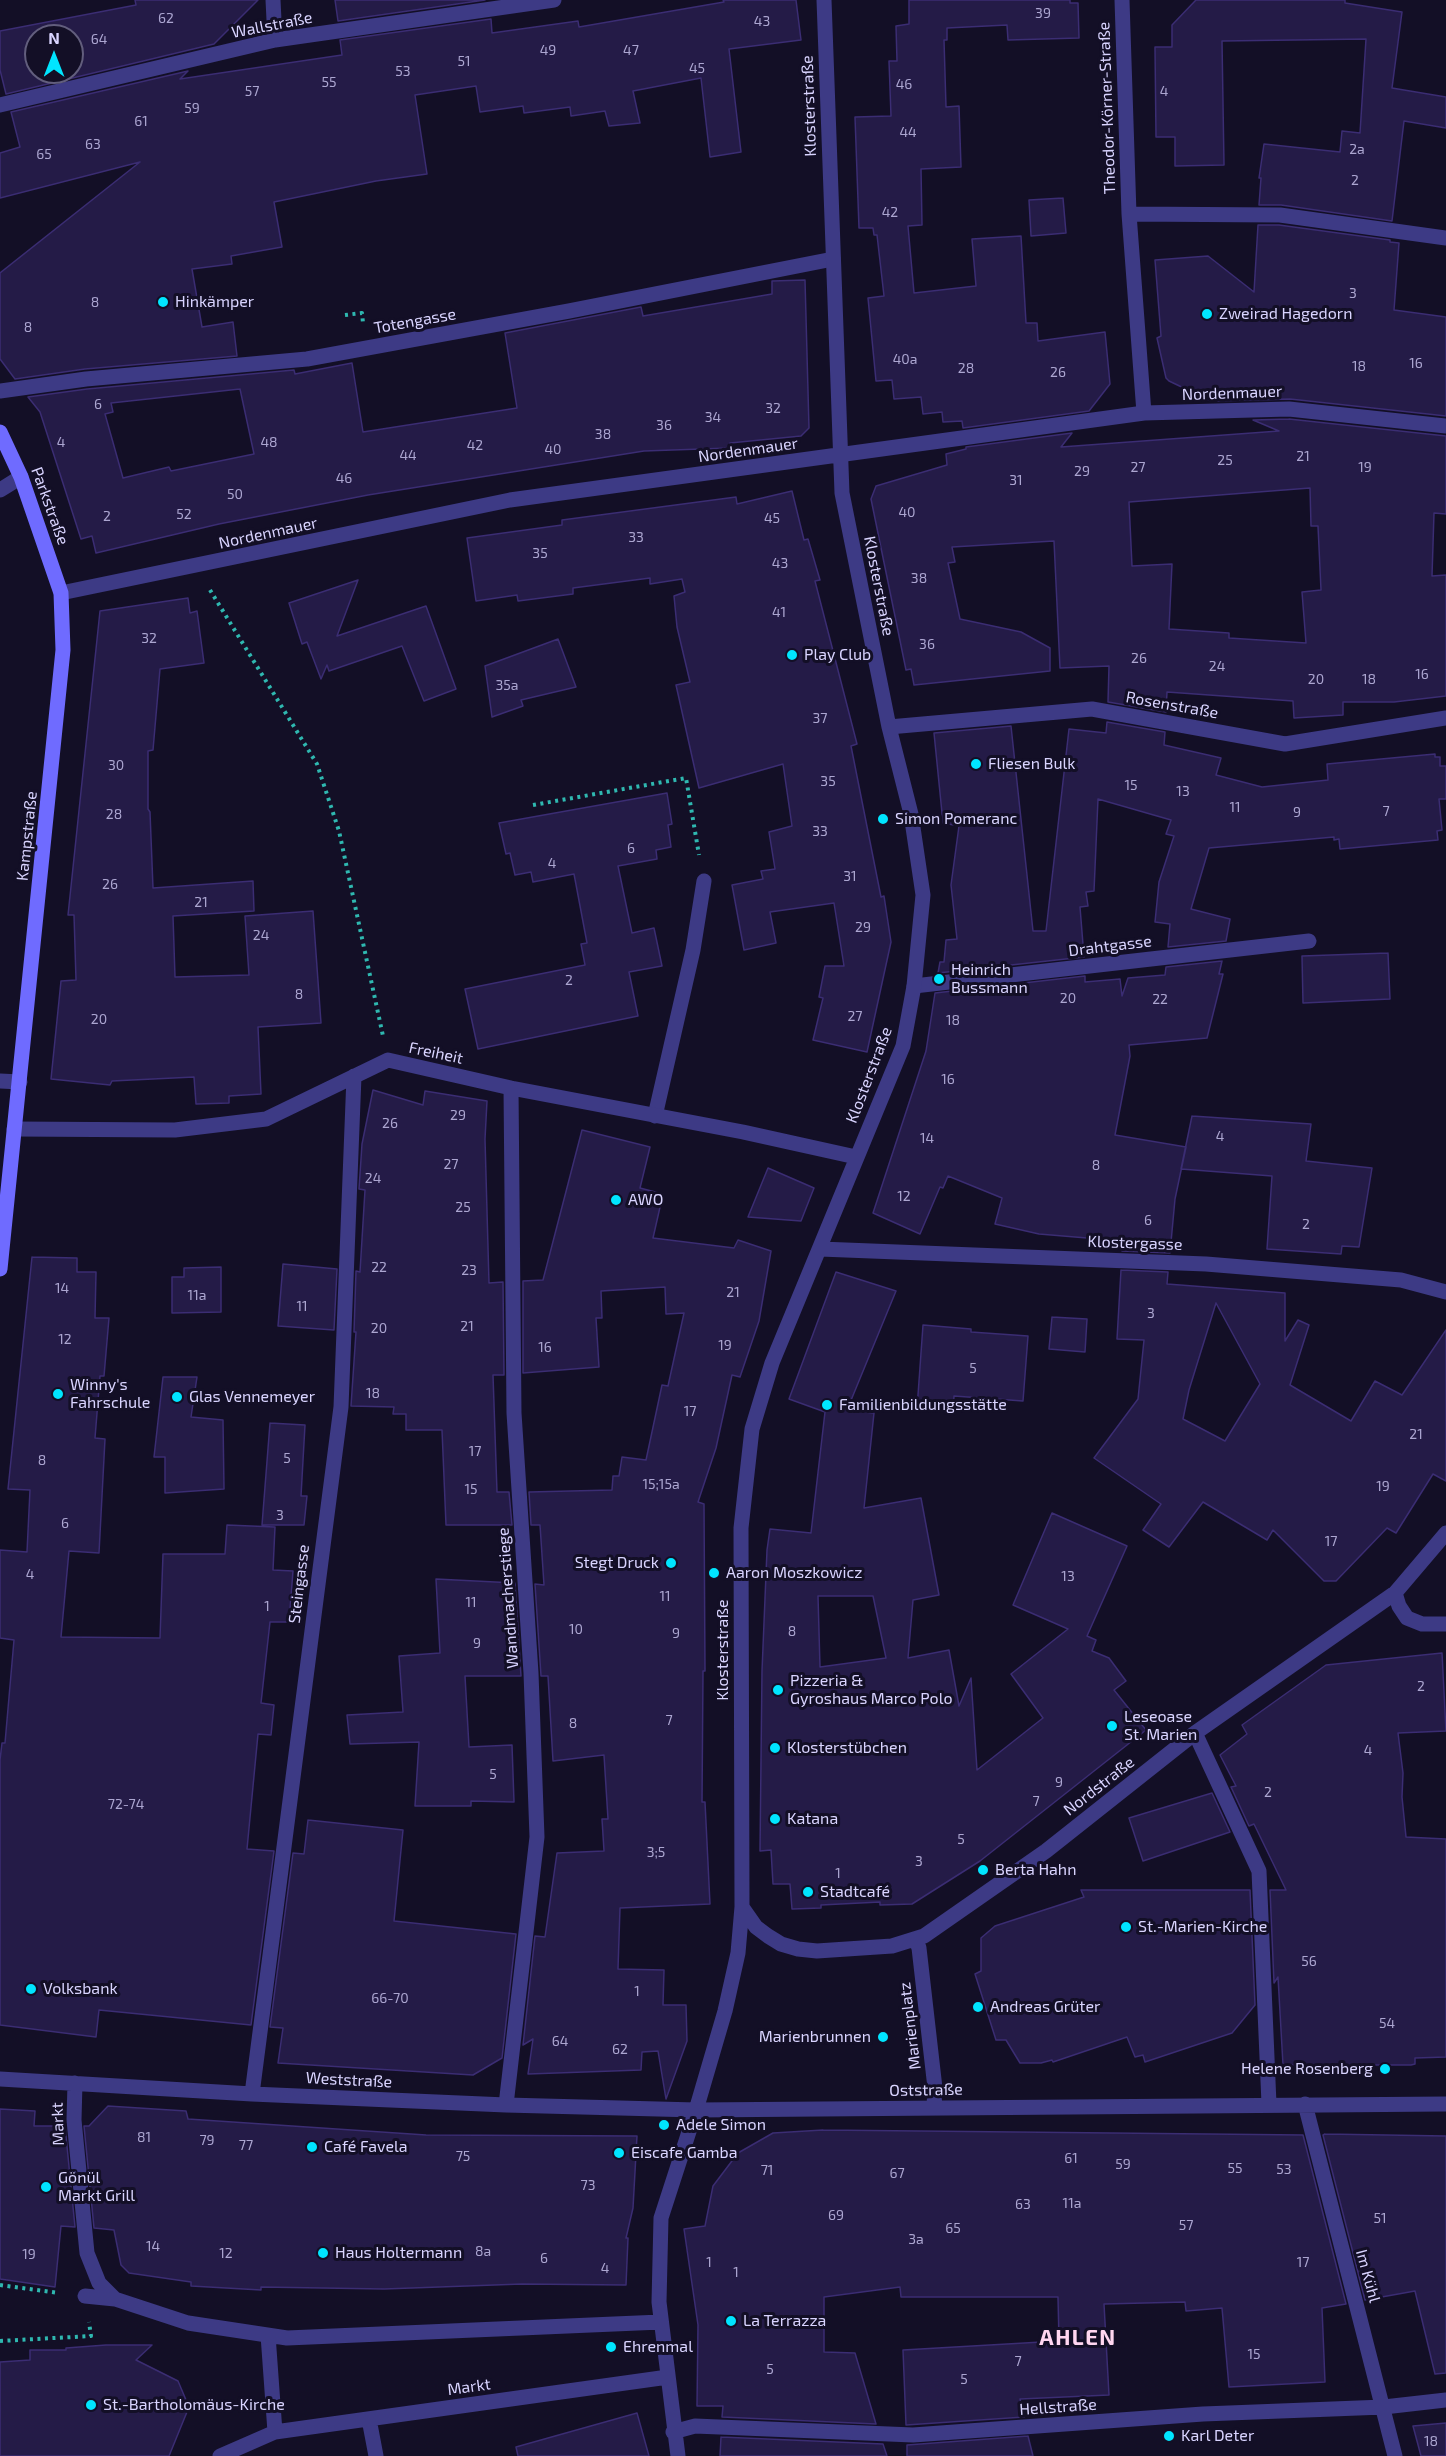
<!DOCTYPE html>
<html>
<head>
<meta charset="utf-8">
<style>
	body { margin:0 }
	#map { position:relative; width:1446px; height:2456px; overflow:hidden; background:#130f26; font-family:"Exo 2",sans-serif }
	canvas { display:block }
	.north { position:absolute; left:24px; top:24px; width:60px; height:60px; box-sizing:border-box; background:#130f26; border:2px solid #625e7d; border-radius:50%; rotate:0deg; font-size:16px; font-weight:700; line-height:24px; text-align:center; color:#d9d4ff }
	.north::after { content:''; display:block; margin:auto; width:21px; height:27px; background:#00e5ff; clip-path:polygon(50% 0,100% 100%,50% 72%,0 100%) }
</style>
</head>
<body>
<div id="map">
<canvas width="1446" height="2456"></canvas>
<div class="north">N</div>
</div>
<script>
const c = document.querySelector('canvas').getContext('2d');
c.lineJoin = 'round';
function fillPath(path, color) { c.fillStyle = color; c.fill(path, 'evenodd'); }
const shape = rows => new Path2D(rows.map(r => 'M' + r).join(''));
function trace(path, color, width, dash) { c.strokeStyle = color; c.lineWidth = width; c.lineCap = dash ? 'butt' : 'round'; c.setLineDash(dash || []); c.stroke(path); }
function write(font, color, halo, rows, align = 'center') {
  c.font = font + ' "Exo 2",sans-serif'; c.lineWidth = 6; c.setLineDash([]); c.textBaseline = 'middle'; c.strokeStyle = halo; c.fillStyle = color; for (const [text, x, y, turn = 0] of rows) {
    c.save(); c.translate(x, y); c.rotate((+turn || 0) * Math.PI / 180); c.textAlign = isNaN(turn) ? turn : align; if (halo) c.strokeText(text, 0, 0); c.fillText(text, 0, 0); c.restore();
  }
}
const building = shape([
	[135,0,258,0,214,44,6,94,0,70,0,31,136,5,135,0],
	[36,36,72,36,72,72,36,72,36,36],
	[335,0,485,0,338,21,335,0],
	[723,0,796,0,801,40,729,49,741,152,710,157,701,78,633,91,640,123,609,126,605,111,571,116,570,107,524,113,523,106,480,112,476,86,415,95,427,174,376,181,274,202,282,247,231,256,232,264,192,269,202,327,233,322,237,356,85,369,15,379,0,359,0,273,140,162,0,198,0,153,20,147,11,112,188,71,180,79,342,55,340,40,491,19,492,33,578,21,579,27,724,2,723,0],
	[909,0,1070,0,1070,3,1078,3,1079,38,1008,40,1007,25,947,28,947,40,944,40,946,107,959,106,961,167,921,169,922,225,908,226,914,293,976,286,972,239,1021,236,1026,323,1037,323,1038,341,1105,332,1110,384,1089,411,963,428,962,421,943,422,942,412,923,414,921,397,894,399,892,380,876,381,868,298,884,296,877,235,874,235,873,228,859,228,855,117,891,116,889,61,897,61,896,26,909,24,909,0],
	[1196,0,1345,0,1345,3,1402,12,1392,88,1446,97,1446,128,1404,121,1392,221,1281,205,1259,205,1261,178,1259,178,1264,144,1340,152,1342,131,1360,133,1366,39,1222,41,1224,165,1175,166,1175,137,1156,137,1155,47,1172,47,1172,25,1196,0],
	[1063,198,1066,233,1031,236,1029,200,1063,198],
	[1258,225,1279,225,1390,240,1390,242,1399,243,1394,310,1446,317,1446,416,1290,399,1211,401,1169,381,1166,378,1157,338,1161,336,1155,260,1208,256,1254,292,1258,225],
	[805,280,809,428,801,436,730,443,730,448,644,451,368,495,219,524,96,553,92,536,81,539,40,412,28,397,87,389,294,370,295,374,352,363,363,432,517,408,505,333,641,307,643,316,772,294,772,281,805,280],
	[240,389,254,454,171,471,169,467,123,478,105,414,113,412,111,403,240,389],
	[1289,419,1446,436,1446,514,1434,513,1432,576,1446,575,1446,696,1394,702,1343,702,1343,715,1294,718,1293,701,1167,692,1166,712,1108,702,1109,666,1060,668,1054,541,952,547,955,562,948,563,960,619,1021,632,1050,648,1050,671,914,685,911,669,906,670,871,499,876,486,947,465,946,454,966,449,966,447,1072,433,1061,447,1279,431,1253,420,1289,419],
	[1310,488,1311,526,1318,526,1321,590,1302,592,1306,643,1229,638,1229,633,1169,629,1172,564,1132,566,1129,502,1310,488],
	[792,491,804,540,808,539,820,580,815,581,857,744,851,746,881,897,884,896,891,942,867,1052,813,1040,823,998,819,997,825,966,844,966,834,903,770,912,776,943,744,950,732,885,763,879,761,871,775,869,769,832,792,826,783,764,699,788,676,685,690,682,677,627,674,596,685,592,682,579,650,584,650,578,573,588,573,594,518,601,517,595,476,601,467,538,562,525,562,520,736,497,737,504,792,491],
	[358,580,337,636,426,606,456,689,424,701,402,646,329,671,327,665,321,679,307,642,302,644,289,603,358,580],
	[188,598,190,613,197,611,204,663,160,669,153,750,148,751,148,809,150,812,153,888,253,881,254,911,173,916,175,977,249,975,245,916,313,911,321,1023,258,1027,261,1094,229,1096,229,1103,196,1104,194,1077,112,1081,110,1085,51,1079,61,981,76,980,74,915,68,915,100,611,188,598],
	[558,639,576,687,521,700,523,706,492,717,485,666,558,639],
	[1107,722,1165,732,1164,745,1221,758,1216,775,1262,787,1328,780,1327,764,1435,754,1435,757,1440,757,1440,766,1446,766,1446,799,1439,799,1442,830,1437,831,1438,840,1340,849,1339,839,1334,840,1334,837,1209,848,1191,909,1230,919,1226,941,1168,947,1170,924,1155,922,1159,882,1174,836,1166,834,1171,820,1098,799,1094,891,1086,892,1088,906,1080,907,1084,957,938,973,940,962,944,962,946,940,957,939,951,885,959,826,943,823,934,733,1011,726,1033,931,1046,931,1069,729,1106,733,1107,722],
	[667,793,672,824,668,825,671,847,656,850,657,859,618,866,632,933,654,928,662,966,629,972,638,1016,478,1049,465,989,585,965,581,944,587,943,574,874,533,882,531,872,515,875,510,853,506,854,499,823,667,793],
	[1388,953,1390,999,1303,1003,1302,956,1388,953],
	[1222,961,1219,974,1223,974,1207,1038,1129,1045,1130,1056,1115,1135,1186,1147,1175,1199,1170,1253,1122,1251,1123,1248,1099,1239,1039,1234,995,1224,1002,1198,948,1176,943,1188,940,1187,920,1234,873,1213,926,1051,935,993,1085,976,1085,982,1120,979,1122,996,1128,978,1165,975,1166,967,1222,961],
	[373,1090,423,1105,425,1091,487,1101,485,1139,489,1283,503,1282,504,1375,493,1375,497,1492,509,1492,512,1525,446,1525,442,1430,406,1430,406,1414,393,1414,394,1407,351,1406,356,1332,354,1332,356,1271,360,1272,365,1190,359,1189,362,1144,373,1090],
	[1192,1116,1311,1124,1306,1161,1372,1168,1359,1247,1342,1246,1341,1254,1267,1249,1272,1176,1181,1169,1192,1116],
	[582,1130,650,1147,640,1188,663,1194,653,1238,734,1248,738,1240,771,1251,759,1321,740,1377,732,1375,716,1448,698,1502,704,1504,705,1671,703,1671,702,1802,705,1802,710,1904,620,1908,618,1969,664,1970,663,2005,686,2005,687,2041,666,2099,658,2051,642,2052,641,2070,528,2074,533,2039,523,2045,535,1936,545,1937,557,1853,604,1851,602,1819,608,1819,604,1755,553,1761,548,1676,541,1676,535,1584,544,1585,540,1525,531,1525,529,1492,612,1490,613,1476,619,1476,622,1457,646,1460,662,1385,668,1386,684,1313,666,1314,665,1287,601,1291,602,1318,596,1318,599,1367,523,1373,523,1281,543,1280,582,1130],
	[768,1168,814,1188,801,1221,748,1217,768,1168],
	[32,1257,77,1258,77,1272,96,1272,95,1318,109,1318,104,1376,100,1376,95,1438,105,1439,99,1553,69,1551,61,1637,160,1638,163,1554,225,1554,227,1525,275,1527,273,1570,293,1571,289,1622,270,1622,261,1703,274,1705,271,1735,258,1734,247,1849,274,1851,251,2025,99,2010,96,2037,0,2025,0,1760,2,1743,5,1743,14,1640,0,1638,0,1550,27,1552,30,1490,8,1489,32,1257],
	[283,1264,337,1269,334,1330,278,1326,283,1264],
	[221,1267,221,1312,172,1313,172,1277,184,1277,184,1268,221,1267],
	[1121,1270,1168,1272,1167,1284,1285,1293,1285,1341,1298,1320,1309,1325,1290,1385,1351,1421,1375,1381,1402,1395,1446,1330,1446,1481,1433,1474,1396,1533,1387,1528,1336,1581,1324,1581,1273,1530,1267,1540,1203,1502,1169,1547,1143,1530,1161,1504,1094,1458,1138,1399,1144,1340,1117,1339,1121,1270],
	[1216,1303,1260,1384,1225,1441,1183,1419,1189,1390,1216,1303],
	[836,1272,896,1291,847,1410,874,1413,864,1508,921,1498,939,1595,913,1600,908,1658,949,1650,959,1706,971,1678,977,1770,1043,1718,1011,1674,1068,1629,1013,1605,1052,1513,1127,1546,1087,1636,1096,1640,1092,1651,1109,1658,1126,1681,1114,1690,1146,1730,980,1861,912,1904,880,1905,880,1902,821,1905,821,1908,792,1909,790,1884,773,1884,771,1850,760,1851,762,1671,767,1550,770,1529,811,1533,825,1412,789,1399,836,1272],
	[818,1596,873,1596,886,1658,820,1667,818,1596],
	[1052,1317,1087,1319,1085,1352,1049,1349,1052,1317],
	[923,1325,971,1329,971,1332,1028,1336,1023,1401,954,1396,953,1411,917,1409,923,1325],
	[163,1377,197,1377,191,1417,223,1420,224,1489,165,1493,165,1457,154,1457,163,1377],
	[270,1423,305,1425,301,1496,307,1496,304,1525,262,1525,270,1423],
	[436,1579,515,1583,521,1676,465,1676,469,1747,512,1745,514,1802,471,1801,471,1806,415,1806,419,1742,350,1744,347,1715,403,1712,399,1656,440,1653,436,1579],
	[1442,1653,1446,1731,1398,1733,1403,1773,1402,1797,1406,1837,1446,1839,1446,2057,1415,2058,1415,2064,1411,2065,1283,2065,1278,1977,1274,1983,1270,1890,1286,1890,1254,1824,1249,1826,1231,1787,1236,1786,1220,1755,1247,1734,1242,1725,1326,1665,1442,1653],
	[1212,1793,1230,1832,1143,1861,1129,1818,1212,1793],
	[308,1820,403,1830,394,1921,516,1934,502,2058,473,2075,278,2063,283,2028,270,2027,293,1853,304,1854,308,1820],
	[1081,1890,1250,1890,1255,2005,1232,2033,1145,2062,1143,2055,1135,2057,1127,2037,1053,2062,1052,2060,1041,2063,1020,2063,1006,2040,996,2040,975,1974,981,1971,981,1938,995,1926,1084,1897,1081,1890],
	[108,2106,186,2111,188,2119,426,2135,637,2136,633,2208,626,2238,628,2238,626,2285,522,2284,384,2289,261,2287,261,2290,191,2286,191,2282,129,2273,121,2265,114,2230,94,2228,84,2126,89,2126,108,2106],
	[0,2109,35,2111,34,2126,65,2126,75,2227,61,2226,55,2287,0,2279,0,2109],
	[823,2130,1303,2135,1346,2304,1322,2308,1325,2382,1229,2387,1222,2308,1186,2311,1185,2302,1104,2304,1109,2395,1020,2399,1024,2417,906,2425,903,2350,1059,2341,1058,2297,901,2297,900,2287,824,2297,824,2352,855,2353,876,2424,722,2417,723,2406,697,2406,698,2325,684,2229,705,2226,713,2186,738,2153,773,2133,823,2130],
	[1325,2134,1446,2136,1446,2373,1435,2374,1415,2291,1365,2300,1323,2135,1325,2134],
	[106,2345,152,2345,136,2360,178,2381,189,2407,169,2456,0,2456,0,2362,30,2360,30,2350,66,2350,66,2348,106,2345],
	[637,2413,649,2456,518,2456,516,2447,637,2413],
	[1446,2423,1446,2456,1421,2456,1413,2426,1446,2423],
	[1028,2436,1033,2456,907,2456,907,2445,1028,2436],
	[721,2437,883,2444,887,2456,720,2456,721,2437]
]);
fillPath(building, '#241b47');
trace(building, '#3b2d73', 1.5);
trace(shape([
	[345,315,362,313,363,323],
	[210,590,317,764,339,831,383,1036],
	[533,805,686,778,699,855],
	[0,2285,59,2293],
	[0,2341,91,2336,89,2322]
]), '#2fb8b0', 4, [3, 4.5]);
trace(shape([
	[0,391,86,379,307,359,569,311,833,259],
	[0,490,21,477],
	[914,986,1309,941],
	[655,1116,693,950,704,881]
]), '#3d3a85', 15);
trace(shape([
	[273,0,275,40],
	[1122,0,1129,214,1144,413],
	[0,105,275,40,554,0],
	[1129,214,1280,215,1446,238],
	[61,593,510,500,1144,413,1289,409,1446,426],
	[889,727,1092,709,1285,744,1446,718],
	[0,1081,20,1082],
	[14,1129,175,1130,266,1119,388,1060,511,1088,743,1132,856,1157],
	[820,1249,1206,1264,1401,1280,1446,1292],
	[1395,1593,1399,1606,1407,1618,1422,1624,1446,1624],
	[1195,1733,1259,1871,1269,2104],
	[742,1907,756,1927,768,1936,781,1944,798,1949,817,1951,892,1946,924,1936,1046,1851,1195,1733,1395,1593,1446,1533],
	[916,1940,919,1948,935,2088,934,2107],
	[0,2079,252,2094,506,2105,696,2110,1446,2104],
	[75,2083,74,2120,87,2253,99,2283,115,2299,188,2323,287,2338,661,2322],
	[252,2094,341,1407,354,1076],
	[1305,2104,1395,2456],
	[506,2105,537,1837,531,1673,514,1413,511,1088],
	[85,2296,115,2299],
	[268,2335,275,2432],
	[369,2419,376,2456],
	[673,2432,695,2426,913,2435,1203,2414,1384,2407,1446,2400],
	[220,2456,275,2432,668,2377],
	[678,2456,659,2302,661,2218,696,2110,725,2011,738,1953,742,1907,741,1528,752,1429,772,1363,903,1046,914,986,923,895,911,814,889,727,842,493,824,0]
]), '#3d3a85', 15);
trace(shape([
	[0,432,21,477,61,593,63,650,0,1269]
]), '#6f6bff', 15);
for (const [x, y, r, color] of [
	[163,302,6,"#00e5ff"],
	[1207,314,6,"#00e5ff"],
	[792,655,6,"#00e5ff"],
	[976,764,6,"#00e5ff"],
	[883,819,6,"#00e5ff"],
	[939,979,6,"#00e5ff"],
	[616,1200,6,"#00e5ff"],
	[58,1394,6,"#00e5ff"],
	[177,1397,6,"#00e5ff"],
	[827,1405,6,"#00e5ff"],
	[671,1563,6,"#00e5ff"],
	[714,1573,6,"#00e5ff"],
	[778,1690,6,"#00e5ff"],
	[1112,1726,6,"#00e5ff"],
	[775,1748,6,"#00e5ff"],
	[775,1819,6,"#00e5ff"],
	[983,1870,6,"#00e5ff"],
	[808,1892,6,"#00e5ff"],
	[1126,1927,6,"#00e5ff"],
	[31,1989,6,"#00e5ff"],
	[978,2007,6,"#00e5ff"],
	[883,2037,6,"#00e5ff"],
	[1385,2069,6,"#00e5ff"],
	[664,2125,6,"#00e5ff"],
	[312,2147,6,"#00e5ff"],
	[619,2153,6,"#00e5ff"],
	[46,2187,6,"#00e5ff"],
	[323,2253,6,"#00e5ff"],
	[731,2321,6,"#00e5ff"],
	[611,2347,6,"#00e5ff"],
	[91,2405,6,"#00e5ff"],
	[1169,2436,6,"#00e5ff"]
]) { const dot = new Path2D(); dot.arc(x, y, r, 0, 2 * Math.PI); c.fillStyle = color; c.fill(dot); trace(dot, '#130f26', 2); }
write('14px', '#aca6d1', null, [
	["39",1043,13],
	["62",166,18],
	["43",762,21],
	["64",99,39],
	["49",548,50],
	["47",631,50],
	["51",464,61],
	["45",697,68],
	["53",403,71],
	["55",329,82],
	["46",904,84],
	["57",252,91],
	["4",1164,91],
	["59",192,108],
	["61",141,121],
	["44",908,132],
	["63",93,144],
	["2a",1357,149],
	["65",44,154],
	["2",1355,180],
	["42",890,212],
	["3",1353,293],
	["8",95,302],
	["8",28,327],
	["40a",905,359],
	["16",1416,363],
	["18",1359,366],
	["28",966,368],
	["26",1058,372],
	["6",98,404],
	["32",773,408],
	["34",713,417],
	["36",664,425],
	["38",603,434],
	["4",61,442],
	["48",269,442],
	["42",475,445],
	["40",553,449],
	["44",408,455],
	["21",1303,456],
	["25",1225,460],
	["27",1138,467],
	["19",1365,467],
	["29",1082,471],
	["46",344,478],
	["31",1016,480],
	["50",235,494],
	["40",907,512],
	["52",184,514],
	["2",107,516],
	["45",772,518],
	["33",636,537],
	["35",540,553],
	["43",780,563],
	["38",919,578],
	["41",779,612],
	["32",149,638],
	["36",927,644],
	["26",1139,658],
	["24",1217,666],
	["16",1422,674],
	["20",1316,679],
	["18",1369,679],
	["35a",507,685],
	["37",820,718],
	["30",116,765],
	["35",828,781],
	["15",1131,785],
	["13",1183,791],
	["11",1235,807],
	["7",1386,811],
	["9",1297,812],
	["28",114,814],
	["33",820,831],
	["6",631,848],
	["4",552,863],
	["31",850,876],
	["26",110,884],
	["21",201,902],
	["29",863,927],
	["24",261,935],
	["2",569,980],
	["8",299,994],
	["20",1068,998],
	["22",1160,999],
	["27",855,1016],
	["20",99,1019],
	["18",953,1020],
	["16",948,1079],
	["29",458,1115],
	["26",390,1123],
	["4",1220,1136],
	["14",927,1138],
	["27",451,1164],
	["8",1096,1165],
	["24",373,1178],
	["12",904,1196],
	["25",463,1207],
	["6",1148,1220],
	["2",1306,1224],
	["22",379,1267],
	["23",469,1270],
	["14",62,1288],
	["21",733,1292],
	["11a",197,1295],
	["11",302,1306],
	["3",1151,1313],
	["21",467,1326],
	["20",379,1328],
	["12",65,1339],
	["19",725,1345],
	["16",545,1347],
	["5",973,1368],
	["18",373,1393],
	["17",690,1411],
	["21",1416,1434],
	["17",475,1451],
	["5",287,1458],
	["8",42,1460],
	["15;15a",661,1484],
	["19",1383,1486],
	["15",471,1489],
	["3",280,1515],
	["6",65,1523],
	["17",1331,1541],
	["4",30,1574],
	["13",1068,1576],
	["11",665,1596],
	["11",471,1602],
	["1",267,1606],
	["10",576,1629],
	["8",792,1631],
	["9",676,1633],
	["9",477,1643],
	["2",1421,1686],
	["7",669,1720],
	["8",573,1723],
	["4",1368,1750],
	["5",493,1774],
	["9",1059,1782],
	["2",1268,1792],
	["7",1036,1801],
	["72-74",126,1804],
	["5",961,1839],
	["3;5",656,1852],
	["3",919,1861],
	["1",838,1873],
	["56",1309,1961],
	["1",637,1991],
	["66-70",390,1998],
	["54",1387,2023],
	["64",560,2041],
	["62",620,2049],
	["81",144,2137],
	["79",207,2140],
	["77",246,2145],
	["75",463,2156],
	["61",1071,2158],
	["59",1123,2164],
	["55",1235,2168],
	["53",1284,2169],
	["71",767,2170],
	["67",897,2173],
	["73",588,2185],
	["11a",1072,2203],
	["63",1023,2204],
	["69",836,2215],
	["51",1380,2218],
	["57",1186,2225],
	["65",953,2228],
	["3a",916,2239],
	["14",153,2246],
	["8a",483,2251],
	["12",226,2253],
	["19",29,2254],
	["6",544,2258],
	["1",709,2262],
	["17",1303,2262],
	["4",605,2268],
	["1",736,2272],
	["15",1254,2354],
	["7",1018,2361],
	["5",770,2369],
	["5",964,2379],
	["18",1431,2441]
]);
write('16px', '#d9d4ff', '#130f26', [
	["Wallstraße",272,25,-11],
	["Klosterstraße",809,106,-92],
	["Theodor-Körner-Straße",1107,108,-92],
	["Totengasse",415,321,-10],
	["Nordenmauer",1232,393,-2],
	["Nordenmauer",748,450,-8],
	["Parkstraße",50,506,70],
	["Nordenmauer",268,533,-12],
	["Klosterstraße",879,586,79],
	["Rosenstraße",1172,705,10],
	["Kampstraße",27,836,-84],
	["Drahtgasse",1110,946,-7],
	["Freiheit",436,1053,12],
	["Klosterstraße",869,1075,-69],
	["Klostergasse",1135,1243,2],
	["Steingasse",299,1584,-83],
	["Wandmacherstiege",508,1598,-94],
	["Klosterstraße",723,1650,-90],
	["Nordstraße",1099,1786,-38],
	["Marienplatz",910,2026,-97],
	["Weststraße",349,2080,3],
	["Oststraße",926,2090,-1],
	["Markt",58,2124,-92],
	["Im Kühl",1368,2276,75],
	["Markt",469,2387,-8],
	["Hellstraße",1058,2407,-4]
]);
write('16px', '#d9d4ff', '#130f26', [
	["Hinkämper",175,302],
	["Zweirad Hagedorn",1219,314],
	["Play Club",804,655],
	["Fliesen Bulk",988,764],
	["Simon Pomeranc",895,819],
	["Heinrich",951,970],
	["Bussmann",951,988],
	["AWO",628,1200],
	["Winny's",70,1385],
	["Fahrschule",70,1403],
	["Glas Vennemeyer",189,1397],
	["Familienbildungsstätte",839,1405],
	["Stegt Druck",659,1563,"right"],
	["Aaron Moszkowicz",726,1573],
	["Pizzeria &",790,1681],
	["Gyroshaus Marco Polo",790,1699],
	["Leseoase",1124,1717],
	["St. Marien",1124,1735],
	["Klosterstübchen",787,1748],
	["Katana",787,1819],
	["Berta Hahn",995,1870],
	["Stadtcafé",820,1892],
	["St.-Marien-Kirche",1138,1927],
	["Volksbank",43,1989],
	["Andreas Grüter",990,2007],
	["Marienbrunnen",871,2037,"right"],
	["Helene Rosenberg",1373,2069,"right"],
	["Adele Simon",676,2125],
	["Café Favela",324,2147],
	["Eiscafe Gamba",631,2153],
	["Gönül",58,2178],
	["Markt Grill",58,2196],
	["Haus Holtermann",335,2253],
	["La Terrazza",743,2321],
	["Ehrenmal",623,2347],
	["St.-Bartholomäus-Kirche",103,2405],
	["Karl Deter",1181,2436]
], 'left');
c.letterSpacing = '1.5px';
write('bold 22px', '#ffd6f0', '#130f26', [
	["AHLEN",1078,2338]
]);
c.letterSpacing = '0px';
</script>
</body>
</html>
